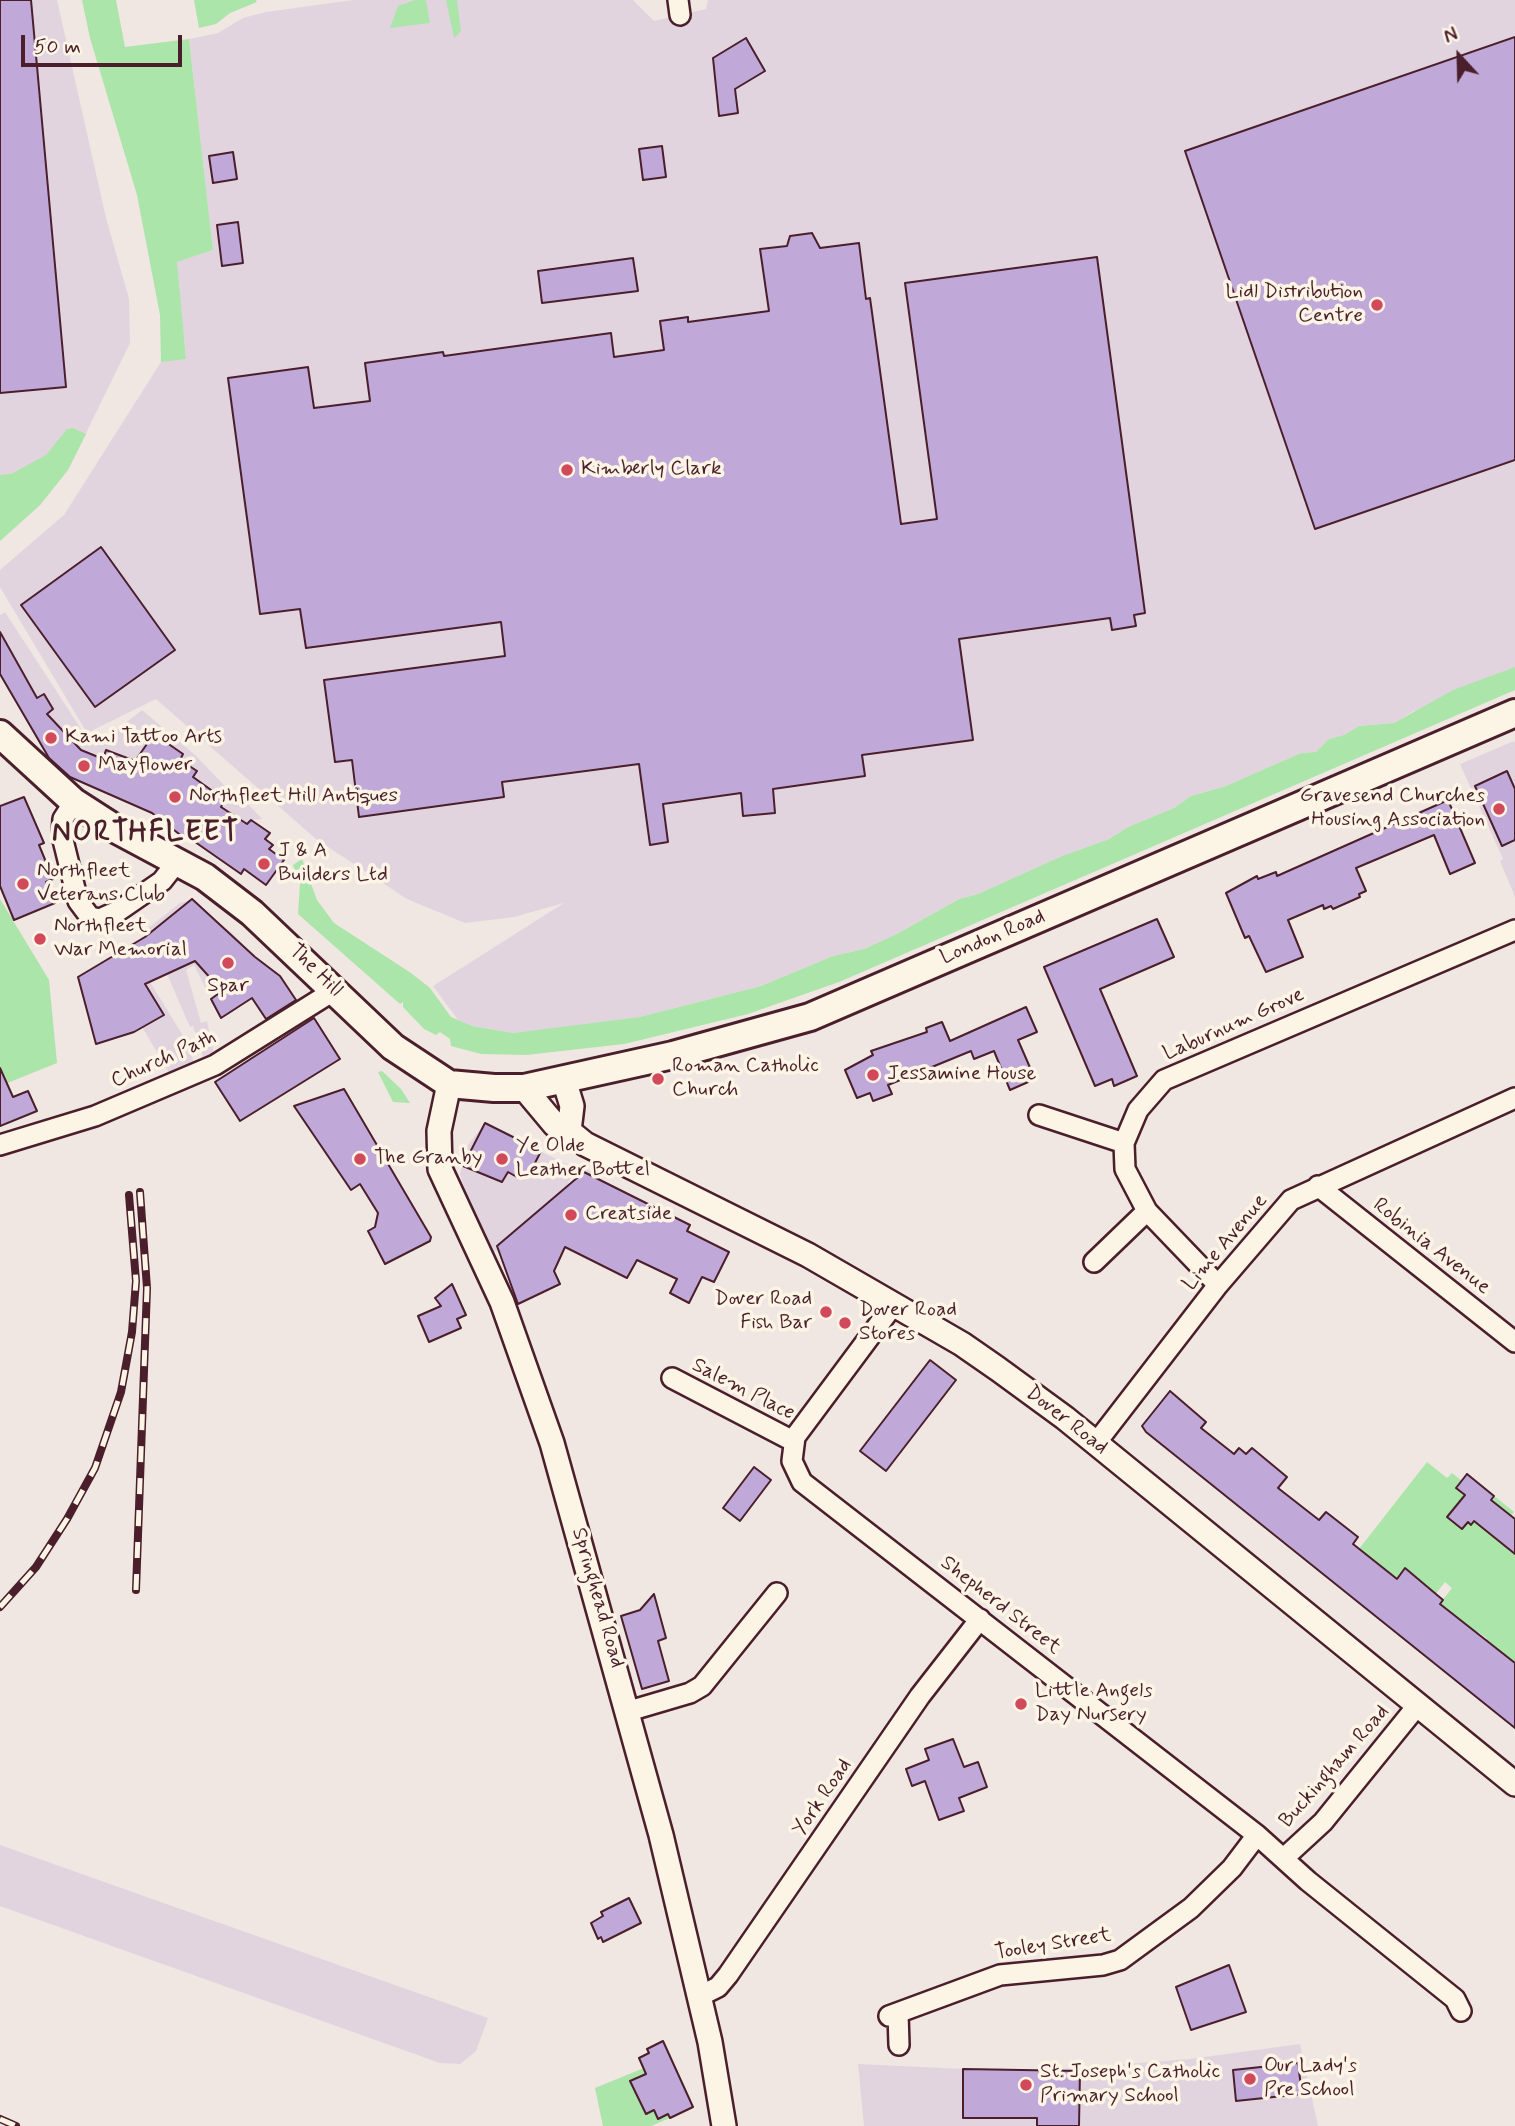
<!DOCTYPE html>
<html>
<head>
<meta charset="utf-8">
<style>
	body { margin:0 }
	#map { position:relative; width:1515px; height:2126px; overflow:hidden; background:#f0e6e2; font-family:Mynerve,sans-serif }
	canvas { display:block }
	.north { position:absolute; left:1424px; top:21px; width:70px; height:70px; -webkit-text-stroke:5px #fcf5e5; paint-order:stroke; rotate:338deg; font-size:19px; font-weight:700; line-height:28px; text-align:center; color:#4a1f2b }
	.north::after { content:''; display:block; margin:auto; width:24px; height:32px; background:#4a1f2b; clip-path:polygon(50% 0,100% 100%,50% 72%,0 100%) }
	.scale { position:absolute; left:21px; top:35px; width:161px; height:32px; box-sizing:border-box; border:4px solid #4a1f2b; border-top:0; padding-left:9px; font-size:21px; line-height:24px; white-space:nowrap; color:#4a1f2b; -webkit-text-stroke:5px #fcf5e5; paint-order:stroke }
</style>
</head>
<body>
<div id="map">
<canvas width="1515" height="2126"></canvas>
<div class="north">N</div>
<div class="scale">50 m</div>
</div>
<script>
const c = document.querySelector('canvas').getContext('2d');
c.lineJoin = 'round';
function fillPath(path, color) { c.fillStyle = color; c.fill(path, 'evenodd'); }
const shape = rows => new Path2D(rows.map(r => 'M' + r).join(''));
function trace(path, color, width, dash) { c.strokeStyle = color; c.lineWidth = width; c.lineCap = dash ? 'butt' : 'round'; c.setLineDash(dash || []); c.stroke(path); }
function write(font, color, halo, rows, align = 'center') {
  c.font = font + ' Mynerve,sans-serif'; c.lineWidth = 7; c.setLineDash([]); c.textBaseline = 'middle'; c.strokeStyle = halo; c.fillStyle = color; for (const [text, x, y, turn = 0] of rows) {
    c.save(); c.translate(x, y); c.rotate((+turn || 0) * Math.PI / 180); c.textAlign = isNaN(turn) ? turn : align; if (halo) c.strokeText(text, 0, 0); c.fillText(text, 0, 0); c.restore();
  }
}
fillPath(shape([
	[0,0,57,0,106,218,129,299,130,343,68,470,40,505,0,541],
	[353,0,633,0,654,21,706,9,708,0,1515,0,1515,667,1412,712,1394,723,1359,726,1344,735,1329,739,1316,752,1301,753,1226,786,1191,796,1174,808,1128,827,1109,839,1062,856,978,894,959,899,895,935,864,949,833,956,761,986,640,1017,549,1029,513,1033,472,1026,458,1020,433,986,564,903,514,917,465,923,407,899,316,839,156,699,87,733,0,587,0,570,64,515,161,362,186,358,176,262,213,250,189,39,218,33,243,18,266,12],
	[5,612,85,735,96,746,142,710,195,755,245,807,248,804,262,819,251,820,243,831,183,837,153,817,151,812,64,774,47,756,0,674,0,615],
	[1514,741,1515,743,1515,897,1500,861,1503,859,1460,764],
	[191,900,233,934,255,957,209,995,194,965,186,970,201,1023,207,1021,214,1054,204,1060,193,1026,190,1027,161,960,142,933,180,903],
	[128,946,185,1039,195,1065,182,1073,169,1072,142,1027,96,1044,78,978],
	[484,1124,575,1168,567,1186,586,1169,599,1175,546,1230,484,1256,493,1249,472,1212,460,1174,468,1145],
	[0,1845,488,2018,476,2051,460,2064,440,2063,0,1906],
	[1300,2044,1318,2126,864,2126,858,2064,1027,2072,1190,2059]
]), '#e2d4df');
fillPath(shape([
	[82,0,116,0,125,47,189,39,213,250,177,262,186,359,161,362,160,315,137,195,90,38],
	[194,0,256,0,257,2,230,13,216,24,199,28],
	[415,0,426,0,430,23,390,28,398,6],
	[446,0,457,0,461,31,454,38],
	[73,428,86,434,68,470,40,505,0,541,0,475,11,474,46,455,67,429],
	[1515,667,1515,690,839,982,748,1014,624,1044,526,1055,481,1054,451,1046,450,1039,440,1032,436,1035,424,1029,403,1007,403,1002,400,1004,298,914,300,883,293,865,302,859,317,900,334,923,411,973,430,988,451,1017,472,1026,513,1033,640,1017,761,986,833,956,864,949,895,935,959,899,978,894,1062,856,1109,839,1128,827,1174,808,1191,796,1226,786,1301,753,1316,752,1329,739,1344,735,1359,726,1394,723,1453,690],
	[0,899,49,980,57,1063,0,1086],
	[382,1071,401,1089,410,1103,393,1102,378,1072],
	[1427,1462,1447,1478,1452,1473,1462,1481,1467,1474,1514,1512,1494,1537,1515,1554,1515,1663,1510,1659,1504,1665,1485,1641,1487,1638,1478,1632,1462,1651,1468,1626,1454,1615,1435,1610,1452,1588,1445,1582,1426,1606,1405,1569,1394,1582,1359,1549],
	[644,2068,648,2073,630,2081,638,2097,647,2093,653,2101,642,2106,645,2114,654,2110,658,2119,668,2114,670,2118,651,2126,603,2126,595,2088]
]), '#abe5aa');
const building = shape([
	[0,0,31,0,66,387,0,393,0,0],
	[1515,37,1515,460,1315,529,1185,151,1515,37],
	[746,38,765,71,735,89,738,113,719,116,713,58,746,38],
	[662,146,666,177,643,180,639,149,662,146],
	[233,152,237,179,213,183,209,156,233,152],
	[238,222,243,263,222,266,217,225,238,222],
	[812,233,820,248,859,243,866,299,870,298,901,524,937,519,905,283,1097,257,1145,613,1134,615,1136,626,1112,630,1110,618,959,639,973,740,862,755,865,776,773,789,775,813,743,816,741,793,663,804,668,842,650,845,639,764,502,782,504,797,359,817,352,760,335,762,324,680,505,656,501,622,306,648,300,609,260,614,228,378,308,367,314,408,370,401,365,363,443,352,444,356,611,333,614,357,664,350,660,321,688,317,688,322,769,311,760,249,787,246,790,236,812,233],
	[633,258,638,291,542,303,538,271,633,258],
	[101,547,175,650,95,707,21,605,101,547],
	[0,632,37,698,44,694,53,709,47,714,81,750,103,759,106,750,135,761,154,734,183,754,180,760,197,771,193,777,225,800,221,807,247,824,251,820,270,833,265,839,273,845,269,849,284,860,266,885,244,869,241,874,185,835,183,837,152,813,70,777,49,758,0,674,0,632],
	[1507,771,1515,789,1515,840,1502,846,1475,786,1507,771],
	[24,797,44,843,39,845,53,879,46,882,55,903,14,920,0,886,0,806,24,797],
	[1448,800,1475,863,1450,874,1434,835,1356,868,1366,891,1359,894,1360,897,1333,909,1331,906,1324,909,1323,905,1288,920,1303,957,1266,972,1249,936,1245,938,1226,893,1257,876,1258,879,1276,872,1277,876,1448,800],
	[192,899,255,957,280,976,296,1000,266,1019,252,998,221,1018,211,999,222,991,195,961,145,984,164,1015,134,1032,96,1044,78,977,145,937,192,899],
	[1157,919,1174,957,1100,989,1137,1076,1114,1086,1112,1079,1095,1086,1044,967,1157,919],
	[1026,1007,1037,1032,1018,1040,1035,1079,1010,1090,994,1051,974,1059,971,1051,888,1085,892,1094,873,1101,870,1093,857,1098,845,1070,873,1055,871,1051,927,1032,926,1028,942,1022,950,1041,1026,1007],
	[314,1018,340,1059,240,1121,215,1082,314,1018],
	[0,1068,13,1097,28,1091,37,1111,0,1126,0,1068],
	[344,1089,431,1237,430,1241,385,1264,368,1231,375,1227,378,1213,360,1184,351,1190,294,1106,344,1089],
	[485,1123,541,1151,528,1177,520,1173,517,1177,508,1172,502,1182,463,1166,485,1123],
	[584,1172,690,1225,687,1231,729,1252,714,1282,702,1277,689,1303,670,1293,677,1279,637,1260,627,1278,565,1247,554,1271,560,1284,518,1304,497,1246,584,1172],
	[452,1284,466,1315,457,1319,461,1328,429,1342,418,1316,441,1306,435,1298,452,1284],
	[930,1360,956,1380,886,1471,860,1451,930,1360],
	[1170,1391,1206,1422,1201,1428,1234,1454,1239,1448,1246,1454,1252,1448,1287,1477,1278,1488,1319,1520,1326,1512,1358,1537,1353,1544,1397,1579,1405,1568,1443,1600,1440,1604,1515,1663,1515,1728,1146,1432,1142,1426,1170,1391],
	[754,1467,771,1480,740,1521,723,1508,754,1467],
	[1467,1474,1494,1496,1491,1500,1515,1519,1515,1554,1474,1521,1471,1525,1468,1522,1462,1529,1447,1517,1465,1495,1456,1488,1467,1474],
	[654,1594,666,1638,658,1641,669,1681,642,1689,621,1616,640,1610,654,1594],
	[953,1739,964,1767,978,1762,987,1787,959,1798,964,1811,939,1820,925,1781,912,1786,906,1769,929,1760,925,1749,953,1739],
	[629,1898,641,1923,603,1942,601,1937,598,1939,591,1923,603,1916,601,1912,629,1898],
	[1229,1965,1246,2012,1191,2030,1176,1987,1229,1965],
	[663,2041,693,2107,670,2118,668,2114,658,2119,654,2110,646,2114,630,2081,646,2074,639,2058,649,2053,647,2049,663,2041],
	[1298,2063,1302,2094,1236,2101,1233,2070,1298,2063],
	[963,2069,1080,2071,1079,2126,1037,2126,1037,2118,963,2118,963,2069]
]);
fillPath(building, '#c0a9d8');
trace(building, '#4a1f2b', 2);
const minor = shape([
	[678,0,680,15],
	[74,802,63,819,62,836,78,901,90,917,100,919,120,910,162,881,177,862],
	[1039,1115,1124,1143],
	[0,1145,95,1116,215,1065,335,990],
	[1318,1186,1515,1342],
	[1094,1262,1147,1211],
	[1218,1285,1147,1211,1125,1169,1124,1143,1138,1110,1164,1080,1515,930],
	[894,1304,795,1437,792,1461,802,1482,1257,1835,1308,1881,1455,1999,1461,2011],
	[672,1378,793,1441],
	[1096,1443,1218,1285,1291,1200,1515,1098],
	[629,1711,690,1693,702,1686,777,1593],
	[1285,1857,1323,1822,1417,1706],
	[700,1996,718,1987,728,1975,920,1696,980,1619],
	[898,2013,899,2045],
	[889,2016,1000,1975,1103,1965,1120,1960,1191,1908,1232,1868,1257,1835]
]);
const tertiary = shape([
	[564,1080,572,1106,569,1131],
	[449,1084,439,1131,440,1169,502,1302,552,1443,661,1835,710,2042,724,2126],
	[524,1088,555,1125,569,1131,585,1144,808,1255,962,1344,998,1369,1065,1418,1515,1784]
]);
const secondary = shape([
	[0,734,74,802,119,831,205,877,252,913,393,1047,449,1084,494,1088,524,1088,673,1055,810,1017,1515,713]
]);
trace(minor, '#4a1f2b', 24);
trace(tertiary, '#4a1f2b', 28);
trace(secondary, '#4a1f2b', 32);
trace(minor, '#fcf5e5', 19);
trace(tertiary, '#fcf5e5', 23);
trace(secondary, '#fcf5e5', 26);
const rail = shape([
	[136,1590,147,1288,140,1192],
	[0,1607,36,1567,67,1519,95,1468,121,1392,132,1332,136,1281,129,1195],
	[0,2119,16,2126]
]);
trace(rail, '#4a1f2b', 8);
trace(rail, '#fcf5e5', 5, [16]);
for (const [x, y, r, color] of [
	[1377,305,7,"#d1495b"],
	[567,470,7,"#d1495b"],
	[51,738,7,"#d1495b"],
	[84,766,7,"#d1495b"],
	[175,797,7,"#d1495b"],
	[1499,809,7,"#d1495b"],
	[264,864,7,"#d1495b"],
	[23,884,7,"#d1495b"],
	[40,939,7,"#d1495b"],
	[228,963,7,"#d1495b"],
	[873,1075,7,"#d1495b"],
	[658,1079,7,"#d1495b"],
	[360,1159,7,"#d1495b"],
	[502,1159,7,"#d1495b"],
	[571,1215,7,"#d1495b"],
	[826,1312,7,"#d1495b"],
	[845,1323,7,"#d1495b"],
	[1021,1704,7,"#d1495b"],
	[1250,2079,7,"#d1495b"],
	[1026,2085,7,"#d1495b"]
]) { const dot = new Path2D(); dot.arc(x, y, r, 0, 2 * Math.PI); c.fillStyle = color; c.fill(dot); trace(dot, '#fcf5e5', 2.5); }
write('21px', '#4a1f2b', '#fcf5e5', [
	["Lidl Distribution",1363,293,"right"],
	["Centre",1363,317,"right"],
	["Kimberly Clark",581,470],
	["Kami Tattoo Arts",65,738],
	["Mayflower",98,766],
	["Northfleet Hill Antiques",189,797],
	["Gravesend Churches",1485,797,"right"],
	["Housing Association",1485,821,"right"],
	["J & A",278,852],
	["Builders Ltd",278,876],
	["Northfleet",37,872],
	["Veterans Club",37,896],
	["Northfleet",54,927],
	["War Memorial",54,951],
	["Spar",228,987,"center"],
	["Roman Catholic",672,1067],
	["Church",672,1091],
	["Jessamine House",887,1075],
	["Ye Olde",516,1147],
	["Leather Bottel",516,1171],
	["The Granby",374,1159],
	["Creatside",585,1215],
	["Dover Road",812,1300,"right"],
	["Fish Bar",812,1324,"right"],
	["Dover Road",859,1311],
	["Stores",859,1335],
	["Little Angels",1035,1692],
	["Day Nursery",1035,1716],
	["Our Lady's",1264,2067],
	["Pre School",1264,2091],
	["St. Joseph's Catholic",1040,2073],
	["Primary School",1040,2097]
], 'left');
write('21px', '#4a1f2b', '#fcf5e5', [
	["London Road",993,938,-23],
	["The Hill",315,971,44],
	["Laburnum Grove",1234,1025,-24],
	["Church Path",164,1060,-24],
	["Lime Avenue",1226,1243,-50],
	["Robinia Avenue",1431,1247,38],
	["Salem Place",743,1390,27],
	["Dover Road",1066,1421,38],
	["Springhead Road",597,1598,74],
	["Shepherd Street",1000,1606,38],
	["Buckingham Road",1335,1767,-49],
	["York Road",823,1798,-56],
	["Tooley Street",1053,1945,-9]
]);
c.letterSpacing = '2px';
write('bold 28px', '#4a1f2b', '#fcf5e5', [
	["NORTHFLEET",146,834]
]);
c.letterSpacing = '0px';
</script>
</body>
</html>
